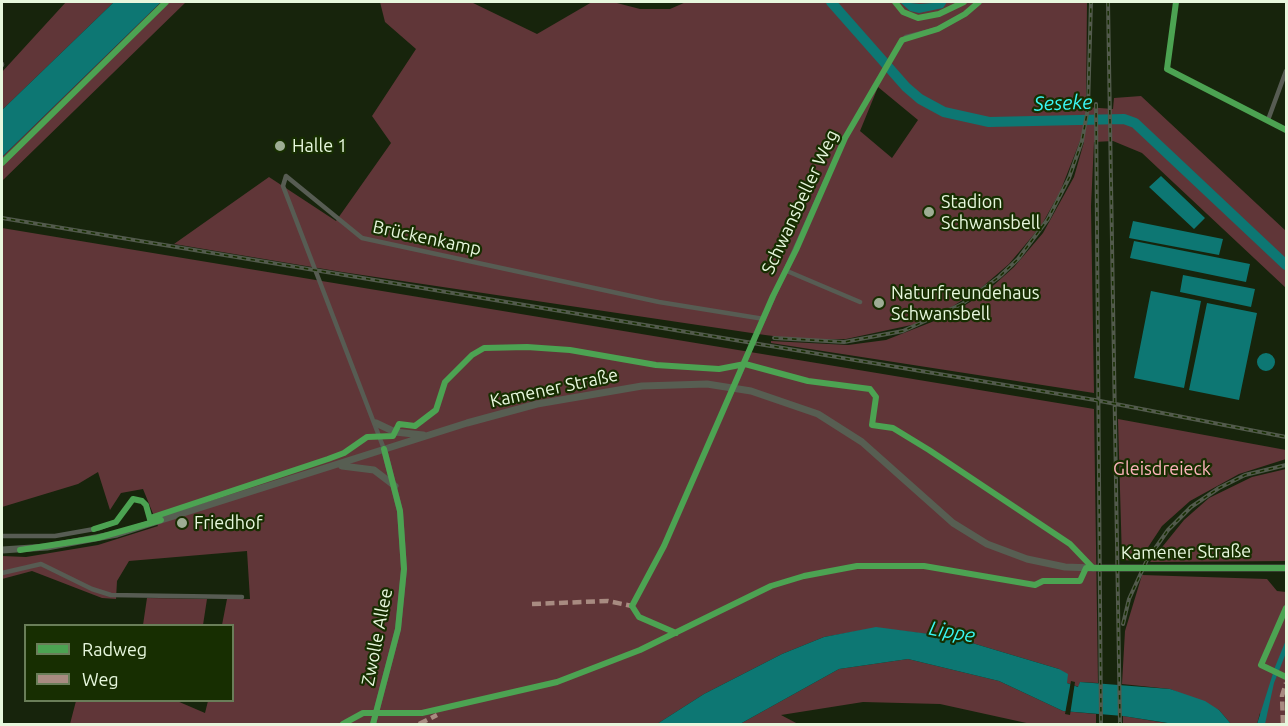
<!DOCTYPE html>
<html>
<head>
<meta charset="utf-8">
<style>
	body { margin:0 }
	#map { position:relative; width:1288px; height:726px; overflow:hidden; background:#17240c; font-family:Ubuntu,sans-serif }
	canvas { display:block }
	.frame { position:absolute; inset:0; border:3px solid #e7f7dd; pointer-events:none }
	.legend { position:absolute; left:24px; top:624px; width:210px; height:78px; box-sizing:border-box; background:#172e01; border:2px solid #6a7e59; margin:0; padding:8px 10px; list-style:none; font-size:18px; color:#e7f7dd }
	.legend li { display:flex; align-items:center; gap:12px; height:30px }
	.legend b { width:30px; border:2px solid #6a7e59 }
</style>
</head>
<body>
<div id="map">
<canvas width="1288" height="726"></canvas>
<div class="frame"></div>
<ul class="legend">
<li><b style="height:8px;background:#4ca352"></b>Radweg</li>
<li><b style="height:8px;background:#a88b81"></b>Weg</li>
</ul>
</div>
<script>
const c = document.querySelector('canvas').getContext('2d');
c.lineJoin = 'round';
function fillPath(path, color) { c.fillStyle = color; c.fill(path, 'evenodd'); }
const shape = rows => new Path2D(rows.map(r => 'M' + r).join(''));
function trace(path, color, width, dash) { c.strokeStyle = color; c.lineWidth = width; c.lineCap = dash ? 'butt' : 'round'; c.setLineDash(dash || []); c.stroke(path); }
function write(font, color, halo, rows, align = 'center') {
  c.font = font + ' Ubuntu,sans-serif'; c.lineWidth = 4.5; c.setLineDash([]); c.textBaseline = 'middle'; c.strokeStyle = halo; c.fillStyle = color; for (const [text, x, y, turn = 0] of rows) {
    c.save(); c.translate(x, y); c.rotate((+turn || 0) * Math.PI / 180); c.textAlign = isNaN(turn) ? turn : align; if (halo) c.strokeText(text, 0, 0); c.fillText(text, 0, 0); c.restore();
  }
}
fillPath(shape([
	[66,2,114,2,2,110,2,72],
	[161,2,186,2,2,181,2,157],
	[380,2,471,2,537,34,592,2,613,2,640,9,670,9,686,2,1087,2,1086,107,1113,109,1114,98,1141,96,1286,231,1286,288,1142,153,1113,141,1094,142,1091,206,1094,393,771,343,771,341,848,345,886,340,947,316,985,293,1014,267,1043,233,1074,177,1084,142,1080,141,1060,192,1041,226,1009,264,981,288,947,310,916,324,846,339,806,340,765,335,342,272,174,244,269,177,336,221,391,143,372,116,416,49,385,22],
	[878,87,918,120,892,158,860,131],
	[2,228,1094,409,1098,683,1080,682,1079,687,1067,683,1059,669,952,637,876,628,824,637,782,654,704,694,657,724,70,724,76,701,177,701,205,713,208,701,232,700,232,626,222,625,227,599,250,599,247,551,129,561,117,581,116,599,102,598,32,571,2,579,2,556,26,557,98,545,158,526,143,489,121,493,110,510,98,472,78,484,2,507],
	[1118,419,1286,450,1286,459,1239,474,1190,501,1162,526,1139,561,1122,560],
	[1286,469,1286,561,1150,562,1184,520,1209,498,1252,477],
	[1142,575,1267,579,1277,591,1286,592,1286,724,1264,724,1260,713,1257,724,1231,724,1219,710,1170,689,1122,684,1125,631],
	[147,598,207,599,203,625,143,625],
	[908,659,999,681,1063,711,1096,714,1096,724,1031,724,940,704,863,702,781,715,798,724,740,724,839,669],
	[1123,716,1172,724,1174,724,1123,724]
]), '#603638');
fillPath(shape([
	[114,2,161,2,2,157,2,110],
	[900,2,920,4,947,2,943,8,919,13,910,11],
	[1161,176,1205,218,1194,229,1149,187],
	[1133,221,1223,239,1219,255,1129,238],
	[1134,241,1250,264,1246,282,1130,258],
	[1183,275,1255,289,1251,307,1180,292],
	[1151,291,1201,301,1184,388,1134,378],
	[1207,303,1257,313,1239,400,1189,390],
	'1257 362a9 9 0 1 1 18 0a9 9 0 1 1-18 0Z',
	[876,627,952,637,1059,669,1068,674,1067,683,1078,687,1080,682,1170,689,1205,701,1219,710,1231,724,1174,724,1123,716,1063,711,999,681,908,659,839,669,740,724,657,724,704,694,782,654,824,637],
	[1286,640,1286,653,1274,683,1265,724,1257,724,1275,667]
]), '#0d7773');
fillPath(shape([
	[1071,681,1075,682,1070,715,1065,714]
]), '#17240c');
trace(shape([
	[831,2,906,87,920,99,944,112,989,122,1124,119,1135,123,1286,265]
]), '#0d7773', 10);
trace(shape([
	[748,355,759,329]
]), '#36442b', 4.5, [4.5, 2]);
trace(shape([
	[1176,2,1167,69,1286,130],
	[900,44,906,37,938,29,965,14,979,2],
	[2,64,2,65],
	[1268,120,1286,71],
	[787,271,860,302],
	[759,329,845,138,881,76],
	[734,388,748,355],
	[384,449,283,186,286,176,362,238,659,302,764,319],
	[2,536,55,536,100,528,116,522,133,499,142,501,146,505,151,523],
	[2,573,41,564,92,589,111,595,242,597]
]), '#575c53', 4.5);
trace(shape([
	[373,724,398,629,404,569,400,511,384,449]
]), '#575c53', 6);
trace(shape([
	[376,423,395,432,423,435],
	[342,466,374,470,395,486],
	[2,550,47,547,117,534,467,423,537,404,642,386,707,384,751,391,818,414,862,442,953,523,987,544,1027,559,1065,567,1093,568,1286,568]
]), '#575e52', 7);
const rail = shape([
	[1108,2,1120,724],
	[1096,104,1101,724],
	[2,218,1095,400,1286,437],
	[774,338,844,342,903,331,962,304,999,277,1018,259,1048,219,1069,178,1082,141,1088,108,1091,2],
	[1123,624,1129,599,1147,560,1168,530,1191,507,1219,488,1245,475,1286,465]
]);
trace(rail, '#525a4c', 4);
trace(rail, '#172e01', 1.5, [4.5]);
trace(shape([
	[532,604,608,601,632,606],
	[419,724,437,715],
	[1283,724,1282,696,1286,683]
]), '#a88b81', 4.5, [9, 4.5]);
trace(shape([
	[895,2,903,12,918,18,939,14,964,2],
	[1176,2,1167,69,1286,130],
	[2,163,166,2],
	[150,518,328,459,344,453,367,437,393,436,399,424,415,426,436,410,445,382,472,355,484,348,527,347,570,350,656,365,719,369,745,364,808,381,870,389,876,397,872,425,893,428,929,450,1070,544,1093,568],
	[94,529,116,522,133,499,142,501,146,505,151,523],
	[20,550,97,538,161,520],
	[1286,608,1261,665,1286,677],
	[676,633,639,617,632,606,664,546,773,296,796,250,845,138,902,40,938,29,965,14,979,2],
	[343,724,363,713,422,713,557,682,640,650,771,586,804,576,857,566,924,566,1035,585,1043,581,1080,581,1086,568,1286,568],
	[373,724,398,629,404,569,400,511,384,449]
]), '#4ca352', 6);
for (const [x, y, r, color] of [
	[280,146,6,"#9ead94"],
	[929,212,6,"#9ead94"],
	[879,303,6,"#9ead94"],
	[182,523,6,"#9ead94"]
]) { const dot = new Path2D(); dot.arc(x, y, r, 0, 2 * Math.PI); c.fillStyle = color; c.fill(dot); trace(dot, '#172e01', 2); }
write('18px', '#e7f7dd', '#172e01', [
	["Halle 1",292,146],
	["Stadion",941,202],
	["Schwansbell",941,223],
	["Naturfreundehaus",891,293],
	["Schwansbell",891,314],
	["Friedhof",194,523]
], 'left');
write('18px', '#e7f7dd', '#172e01', [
	["Schwansbeller Weg",800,202,-65],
	["Brückenkamp",427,238,12],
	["Kamener Straße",554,388,-12],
	["Kamener Straße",1186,552,-1],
	["Zwolle Allee",377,637,-79]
]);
write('18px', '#fdb4bb', '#172e01', [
	["Gleisdreieck",1162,469]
]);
write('italic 20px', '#3af8f5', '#172e01', [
	["Seseke",1063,103,-2],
	["Lippe",952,632,10]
]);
</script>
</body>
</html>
